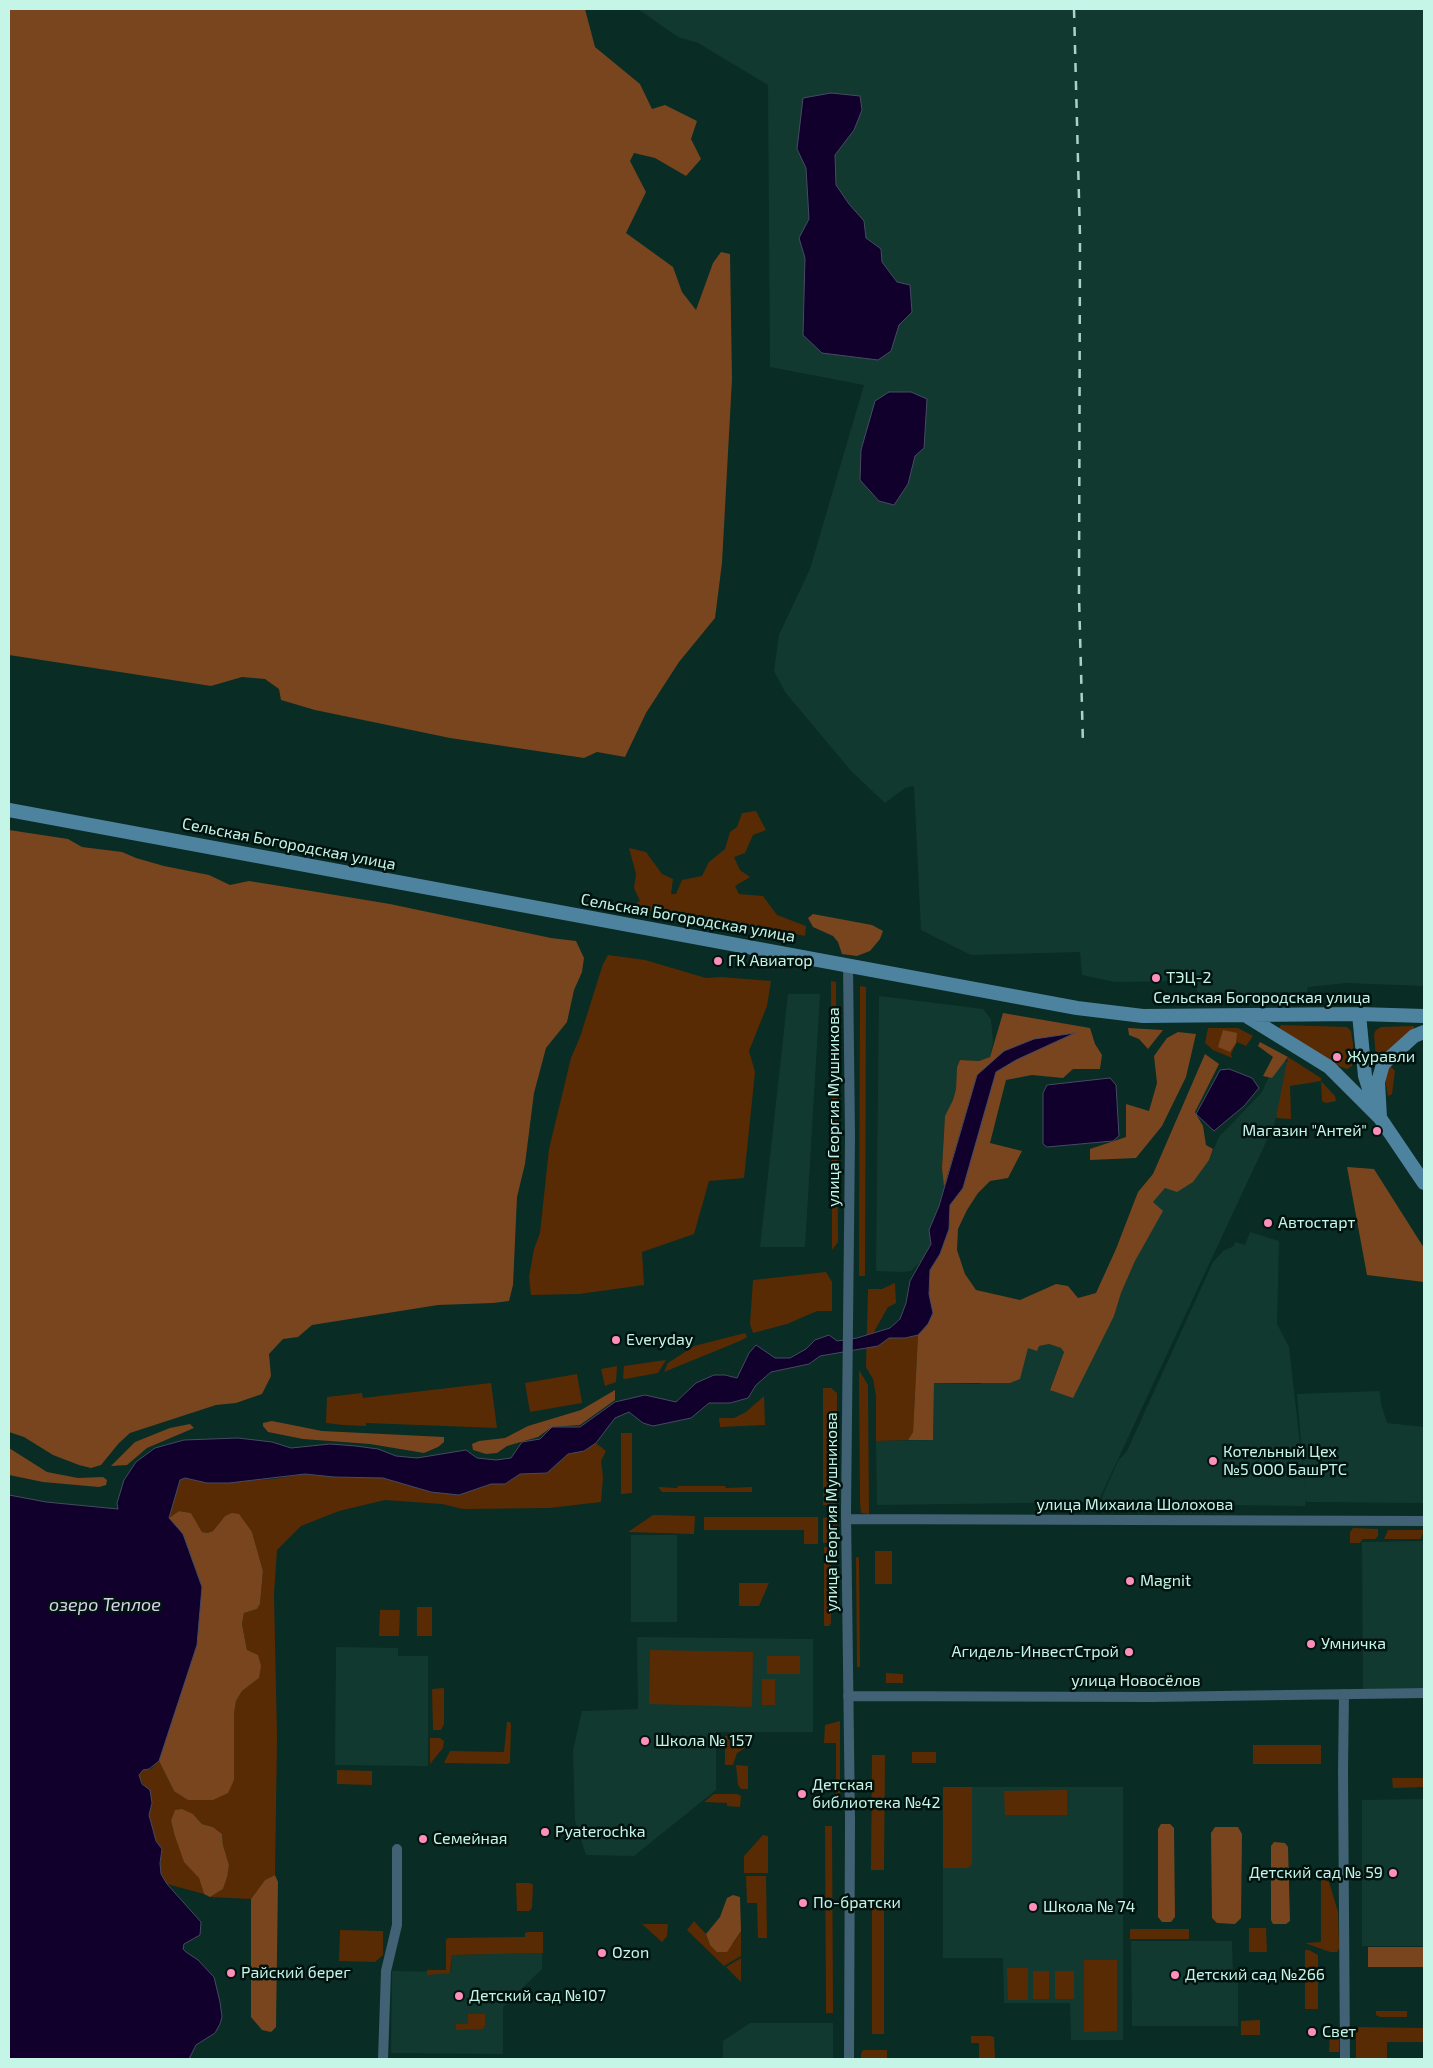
<!DOCTYPE html>
<html>
<head>
<meta charset="utf-8">
<style>
	body { margin:0 }
	#map { position:relative; width:1433px; height:2068px; overflow:hidden; background:#092c24; font-family:"Exo 2",sans-serif }
	canvas { display:block }
	.frame { position:absolute; inset:0; border:10px solid #c5f5e7; pointer-events:none }
</style>
</head>
<body>
<div id="map">
<canvas width="1433" height="2068"></canvas>
<div class="frame"></div>
</div>
<script>
const c = document.querySelector('canvas').getContext('2d');
c.lineJoin = 'round';
function fillPath(path, color) { c.fillStyle = color; c.fill(path, 'evenodd'); }
const shape = rows => new Path2D(rows.map(r => 'M' + r).join(''));
function trace(path, color, width, dash) { c.strokeStyle = color; c.lineWidth = width; c.lineCap = dash ? 'butt' : 'round'; c.setLineDash(dash || []); c.stroke(path); }
function write(font, color, halo, rows, align = 'center') {
  c.font = font + ' "Exo 2",sans-serif'; c.lineWidth = 5; c.setLineDash([]); c.textBaseline = 'middle'; c.strokeStyle = halo; c.fillStyle = color; for (const [text, x, y, turn = 0] of rows) {
    c.save(); c.translate(x, y); c.rotate((+turn || 0) * Math.PI / 180); c.textAlign = isNaN(turn) ? turn : align; if (halo) c.strokeText(text, 0, 0); c.fillText(text, 0, 0); c.restore();
  }
}
fillPath(shape([
	[638,9,1424,9,1424,986,1346,983,1308,987,1307,992,1262,992,1251,995,1197,995,1197,981,1115,982,1082,975,1080,952,971,955,921,930,914,786,905,788,885,803,852,772,785,692,774,671,779,635,810,569,864,385,770,367,768,85,698,43,678,37],
	[788,994,820,994,805,1247,760,1247],
	[879,996,983,1009,991,1019,993,1042,990,1057,979,1061,960,1060,957,1067,956,1089,953,1100,945,1116,942,1168,944,1187,935,1218,929,1230,931,1244,920,1262,911,1271,903,1272,876,1271],
	[1277,1058,1290,1063,1274,1125,1098,1502,877,1505,876,1441,933,1440,934,1383,980,1384,1028,1348,1049,1344,1061,1348,1064,1351,1050,1389,1089,1364,1114,1316,1121,1293,1135,1261,1162,1211,1153,1202,1165,1188,1209,1160,1219,1137,1262,1092],
	[1250,1232,1279,1241,1277,1324,1289,1347,1305,1488,1297,1394,1380,1391,1381,1404,1387,1423,1424,1427,1424,1503,1307,1502,1307,1498,1305,1506,1224,1505,1222,1502,1102,1500,1103,1495,1118,1461,1127,1451,1213,1262,1223,1251,1234,1246,1235,1242,1245,1245],
	[631,1535,677,1535,677,1622,631,1622],
	[1424,1541,1424,1688,1363,1689,1362,1542],
	[637,1637,813,1639,813,1732,716,1732,716,1790,634,1856,586,1855,575,1821,573,1750,582,1711,638,1709],
	[336,1647,398,1648,398,1656,428,1656,428,1766,335,1765],
	[943,1787,1123,1787,1123,2040,1071,2040,1070,2003,1004,2003,1003,1958,943,1958],
	[1424,1799,1424,1946,1362,1946,1362,1800],
	[1131,1941,1232,1941,1233,1975,1238,1975,1238,2026,1132,2026],
	[542,1953,542,1969,503,2007,503,2054,391,2053,392,1971,451,1972,452,1955],
	[750,2023,833,2023,833,2059,723,2059,723,2041]
]), '#123930');
fillPath(shape([
	[756,811,766,830,753,835,745,853,734,857,740,870,750,877,735,886,739,894,763,896,777,915,806,926,805,936,773,929,765,932,740,927,726,921,701,915,670,915,629,907,640,901,634,888,636,874,629,848,646,852,662,874,673,879,671,894,676,894,682,880,702,876,709,862,725,849,730,832,737,827,742,813],
	[608,955,645,960,706,978,721,977,771,981,767,1006,749,1051,755,1072,744,1178,709,1181,694,1234,642,1252,644,1285,579,1294,531,1295,529,1277,534,1249,540,1233,549,1149,571,1058,580,1037,603,964],
	[831,981,836,982,838,1242,832,1250],
	[860,986,866,987,865,1276,859,1276],
	[1281,1025,1347,1027,1351,1031,1353,1044,1354,1061,1352,1066,1347,1069,1336,1065,1279,1028],
	[1414,1026,1414,1031,1377,1059,1376,1059,1374,1034,1376,1030,1381,1027],
	[1208,1028,1238,1028,1253,1036,1246,1046,1237,1042,1231,1054,1232,1058,1213,1050,1205,1043],
	[1288,1057,1321,1078,1321,1081,1335,1096,1336,1101,1326,1103,1322,1101,1321,1081,1290,1086,1291,1119,1276,1118],
	[1389,1064,1395,1071,1392,1094,1388,1096,1385,1079],
	[826,1272,832,1282,832,1311,817,1311,787,1324,753,1333,750,1324,753,1280],
	[895,1283,896,1303,888,1307,874,1332,889,1338,905,1338,918,1335,913,1432,908,1440,876,1441,876,1396,873,1379,866,1367,868,1289,882,1289],
	[745,1333,747,1337,740,1341,664,1372,668,1363,694,1346],
	[666,1360,658,1373,625,1379,623,1378,624,1366],
	[617,1366,616,1382,605,1386,601,1369],
	[859,1370,868,1385,869,1514,861,1513,860,1502],
	[577,1374,582,1403,530,1412,525,1383],
	[491,1383,497,1428,366,1423,366,1426,343,1425,326,1423,327,1397,362,1393,363,1398],
	[823,1388,831,1388,837,1393,837,1502,835,1505,823,1505],
	[764,1396,765,1425,720,1427,719,1418,734,1418,746,1412],
	[621,1433,632,1433,632,1493,621,1494],
	[596,1443,606,1451,601,1461,603,1477,601,1502,549,1508,463,1509,442,1504,385,1500,339,1511,301,1526,277,1550,274,1594,277,1737,275,1875,265,1880,251,1899,210,1897,223,1889,229,1865,223,1845,222,1834,213,1827,202,1824,193,1814,171,1821,184,1861,199,1877,204,1894,167,1884,161,1874,160,1863,162,1849,156,1841,149,1815,152,1803,139,1775,143,1770,151,1769,159,1761,174,1791,234,1780,234,1714,236,1701,242,1691,259,1678,247,1650,242,1624,244,1613,257,1609,260,1604,263,1571,252,1532,225,1516,213,1531,207,1533,202,1532,191,1513,179,1511,169,1518,180,1480,185,1478,207,1483,274,1479,305,1474,334,1477,383,1478,431,1492,459,1495,491,1484,505,1484,520,1474,547,1473,568,1454,584,1451],
	[678,1486,725,1486,726,1488,752,1487,752,1492,662,1492,658,1487,677,1488],
	[653,1515,695,1516,694,1534,628,1532],
	[704,1517,818,1517,818,1544,804,1544,804,1530,704,1530],
	[828,1517,837,1520,837,1543,823,1543,823,1518],
	[1353,1528,1378,1529,1378,1536,1375,1539,1363,1539,1360,1543,1350,1543,1350,1532],
	[1388,1530,1424,1530,1421,1539,1384,1539],
	[824,1547,836,1547,836,1551,831,1555,831,1623,829,1626,824,1626],
	[875,1551,892,1551,892,1584,875,1584],
	[856,1557,859,1558,860,1667,857,1667],
	[739,1583,769,1583,759,1606,739,1606],
	[417,1607,432,1607,432,1636,417,1636],
	[380,1610,400,1610,399,1636,379,1636],
	[650,1650,753,1652,752,1707,649,1704],
	[767,1656,800,1656,800,1674,767,1674],
	[886,1673,903,1674,903,1683,886,1683],
	[762,1679,775,1679,775,1705,762,1705],
	[444,1688,444,1724,441,1730,433,1730,432,1689],
	[840,1721,840,1807,836,1807,836,1743,824,1743,825,1725],
	[507,1722,510,1722,511,1725,510,1762,508,1764,444,1763,450,1751,504,1752],
	[725,1736,748,1736,748,1746,737,1753,733,1765,725,1765],
	[430,1738,440,1738,444,1741,443,1748,430,1764],
	[1253,1745,1321,1745,1321,1764,1253,1764],
	[912,1752,936,1752,936,1763,912,1763],
	[872,1755,885,1755,884,1870,871,1870],
	[736,1765,748,1766,748,1789,741,1789,738,1785],
	[337,1770,372,1771,372,1785,337,1784],
	[1392,1778,1424,1778,1424,1787,1393,1788],
	[943,1787,972,1787,972,1864,967,1868,943,1868],
	[1067,1790,1067,1815,1005,1815,1004,1791],
	[714,1794,737,1794,741,1796,740,1807,727,1806,727,1803,704,1802],
	[825,1826,832,1826,833,2013,826,2013],
	[763,1835,768,1836,768,1873,744,1873,744,1856],
	[746,1876,766,1876,767,1938,758,1938,757,1903,747,1903],
	[1321,1877,1329,1882,1338,1912,1339,1948,1337,1952,1330,1952,1305,1943,1320,1942,1321,1941],
	[516,1883,530,1883,533,1885,532,1908,529,1911,517,1911],
	[872,1907,884,1907,884,2034,872,2034],
	[694,1921,706,1934,710,1945,733,1944,741,1931,741,1956,724,1966,687,1930],
	[642,1924,668,1924,667,1936,662,1942],
	[1249,1928,1266,1928,1267,1952,1249,1952],
	[1130,1929,1189,1929,1189,1939,1130,1939],
	[340,1930,383,1931,383,1955,375,1962,339,1961],
	[528,1932,543,1932,543,1953,452,1955,450,1973,427,1975,427,1970,446,1970,446,1940,448,1938,525,1937,525,1933],
	[1305,1950,1309,1950,1318,1955,1318,2009,1305,2009],
	[741,1958,741,1982,726,1967],
	[1084,1960,1117,1960,1117,2031,1084,2032],
	[1007,1968,1028,1968,1028,2000,1008,2000],
	[1033,1971,1049,1971,1049,1999,1033,1999],
	[1055,1971,1074,1971,1074,1999,1055,1999],
	[1376,2011,1407,2011,1407,2017,1380,2017,1376,2015],
	[468,2014,485,2014,485,2025,483,2029,456,2030,456,2024,468,2024],
	[1260,2020,1260,2035,1241,2035,1241,2021],
	[1359,2027,1423,2028,1424,2042,1387,2042,1387,2059,1356,2059,1356,2030],
	[1330,2029,1339,2029,1339,2052,1329,2052],
	[971,2036,990,2036,994,2037,995,2059,979,2059,979,2043,971,2043],
	[863,2050,887,2050,887,2059,861,2059,861,2054]
]), '#592b04');
fillPath(shape([
	[9,9,585,9,595,47,640,84,652,109,665,105,697,121,691,139,701,159,686,176,655,158,634,153,630,161,646,192,626,233,673,267,682,292,696,310,713,263,721,252,730,254,732,379,722,563,715,618,679,662,646,713,625,757,597,752,584,758,450,738,315,710,281,700,279,689,265,679,242,677,211,686,9,655],
	[9,830,68,839,82,847,122,852,136,858,164,866,209,875,230,885,249,881,311,891,390,904,551,938,576,941,584,958,582,972,574,990,567,1022,546,1048,534,1093,525,1164,517,1197,513,1285,509,1301,493,1303,438,1305,312,1325,298,1337,283,1339,269,1354,271,1376,262,1394,236,1403,216,1405,130,1433,119,1443,101,1465,91,1468,79,1465,53,1455,24,1437,9,1432],
	[813,914,872,925,883,931,880,939,870,951,857,956,842,954,838,942,833,936,813,927,808,918],
	[1003,1013,1090,1028,1095,1044,1102,1055,1100,1069,1073,1069,1063,1078,1032,1075,1006,1080,990,1143,1022,1151,1008,1178,990,1181,978,1193,967,1210,958,1229,957,1250,965,1274,976,1290,1020,1300,1056,1284,1068,1286,1078,1298,1096,1293,1116,1249,1138,1192,1153,1174,1205,1054,1219,1064,1195,1112,1203,1126,1206,1145,1213,1149,1209,1160,1193,1182,1177,1192,1165,1188,1153,1202,1163,1211,1135,1261,1121,1293,1114,1316,1073,1398,1050,1390,1064,1352,1061,1348,1049,1344,1039,1346,1037,1351,1028,1348,1020,1379,1010,1383,934,1383,933,1440,908,1440,913,1432,918,1335,928,1324,930,1270,940,1254,949,1229,950,1205,963,1188,996,1071,1016,1060,1073,1033,977,1075,944,1187,942,1168,945,1116,953,1100,956,1089,957,1067,960,1060,979,1061,990,1057],
	[1128,1028,1163,1030,1148,1049,1139,1039,1129,1035],
	[1223,1030,1237,1033,1236,1043,1230,1052,1218,1047],
	[1178,1032,1196,1034,1186,1077,1162,1126,1136,1158,1090,1160,1090,1149,1126,1137,1126,1104,1149,1111,1157,1083,1154,1056,1167,1038],
	[1260,1042,1288,1057,1272,1078,1263,1076,1273,1057,1258,1046],
	[1347,1167,1374,1169,1424,1248,1424,1282,1367,1275],
	[615,1390,615,1400,580,1425,552,1427,538,1437,507,1446,497,1453,486,1454,473,1450,472,1444,479,1441,505,1438,528,1426,581,1410],
	[272,1421,322,1431,444,1437,444,1442,438,1447,424,1453,370,1444,303,1439,268,1432,263,1426,263,1423],
	[190,1424,194,1428,147,1448,127,1465,111,1466,135,1442,170,1428],
	[9,1448,47,1472,78,1478,103,1477,107,1480,106,1485,99,1487,43,1482,9,1475],
	[179,1511,191,1513,202,1532,207,1533,213,1531,225,1516,232,1513,239,1514,252,1532,263,1571,260,1604,257,1609,244,1613,242,1624,247,1650,258,1655,261,1666,259,1678,242,1691,236,1701,234,1714,234,1780,228,1793,213,1800,188,1800,174,1791,159,1761,182,1687,202,1587,183,1534,169,1518],
	[182,1809,193,1814,202,1824,213,1827,222,1834,223,1845,229,1865,227,1877,223,1889,210,1897,204,1894,199,1878,184,1862,175,1836,171,1821,175,1810],
	[1161,1824,1170,1824,1174,1828,1175,1917,1171,1922,1162,1922,1158,1917,1158,1829],
	[1215,1827,1238,1827,1242,1834,1241,1918,1235,1924,1217,1923,1212,1918,1211,1833],
	[1274,1842,1285,1843,1288,1847,1290,1921,1286,1924,1273,1924,1271,1920,1271,1846],
	[275,1875,278,1882,276,2027,271,2032,262,2030,251,2017,251,1899,265,1880],
	[733,1895,740,1897,741,1931,727,1952,717,1952,710,1945,706,1934,720,1917,727,1898],
	[1368,1947,1424,1947,1424,1967,1368,1967]
]), '#78451f');
const water = shape([
	[831,93,860,96,862,110,854,130,835,155,836,185,849,204,864,221,866,238,881,249,882,262,897,282,910,285,912,312,899,325,891,351,878,360,822,353,803,335,805,258,799,238,809,219,806,168,797,149,803,98,831,93],
	[889,392,911,392,927,399,924,448,915,456,908,484,894,505,879,501,860,480,861,450,875,401,889,392],
	[1075,1033,1016,1060,996,1072,963,1188,950,1205,949,1229,940,1254,930,1270,929,1294,933,1313,928,1324,918,1335,905,1338,889,1338,878,1346,820,1356,809,1364,771,1372,756,1385,748,1398,730,1403,709,1403,691,1418,653,1426,643,1423,629,1412,615,1418,596,1443,584,1451,568,1454,547,1473,520,1474,505,1484,491,1484,459,1495,431,1492,383,1478,334,1477,305,1474,229,1483,207,1483,185,1478,180,1480,169,1518,183,1534,202,1587,197,1645,159,1761,149,1769,143,1770,139,1775,142,1784,150,1790,152,1803,149,1815,156,1841,162,1849,160,1863,161,1874,167,1884,201,1922,200,1935,184,1944,183,1949,186,1952,198,1960,214,1977,220,2002,222,2017,220,2024,215,2033,196,2045,189,2059,9,2059,9,1495,46,1502,118,1509,117,1503,124,1480,136,1462,155,1448,184,1440,238,1438,272,1442,291,1448,330,1444,356,1446,378,1449,396,1456,417,1458,466,1450,477,1458,496,1460,511,1458,522,1442,540,1439,552,1427,580,1427,615,1402,645,1395,676,1402,696,1383,714,1375,725,1375,737,1378,749,1353,756,1345,775,1358,790,1358,806,1349,815,1340,829,1335,837,1341,857,1338,890,1328,900,1319,906,1303,910,1281,931,1244,929,1230,939,1206,977,1075,1004,1051,1034,1039,1075,1033],
	[1229,1069,1252,1078,1259,1088,1244,1106,1214,1131,1196,1114,1220,1070,1229,1069],
	[1110,1078,1116,1085,1119,1136,1113,1141,1047,1147,1043,1144,1043,1093,1047,1085,1110,1078]
]);
fillPath(water, '#10002b');
trace(water, '#464a63', 1);
trace(shape([
	[848,965,850,1137,846,1512,850,1820,849,2059],
	[846,1519,1424,1521],
	[1344,1694,1343,1770,1345,2059],
	[848,1696,1152,1697,1424,1693],
	[383,2059,386,1971,397,1925,397,1849]
]), '#416174', 10);
trace(shape([
	[9,810,1077,1008,1143,1016,1359,1014,1424,1016],
	[1359,1014,1365,1076,1375,1108],
	[1248,1017,1329,1067,1380,1118,1424,1183],
	[1380,1118,1378,1082,1383,1064,1414,1036,1424,1032]
]), '#4e83a0', 14);
trace(shape([
	[1074,9,1080,236,1079,596,1083,745]
]), '#a6d4c7', 2.5, [9, 9]);
for (const [x, y, r, color] of [
	[718,961,5,"#fe8ebc"],
	[1156,978,5,"#fe8ebc"],
	[1337,1057,5,"#fe8ebc"],
	[1377,1131,5,"#fe8ebc"],
	[1268,1223,5,"#fe8ebc"],
	[616,1340,5,"#fe8ebc"],
	[1213,1461,5,"#fe8ebc"],
	[1130,1581,5,"#fe8ebc"],
	[1311,1644,5,"#fe8ebc"],
	[1129,1652,5,"#fe8ebc"],
	[645,1741,5,"#fe8ebc"],
	[802,1794,5,"#fe8ebc"],
	[545,1832,5,"#fe8ebc"],
	[423,1839,5,"#fe8ebc"],
	[1393,1873,5,"#fe8ebc"],
	[803,1903,5,"#fe8ebc"],
	[1033,1907,5,"#fe8ebc"],
	[602,1953,5,"#fe8ebc"],
	[231,1973,5,"#fe8ebc"],
	[1175,1975,5,"#fe8ebc"],
	[459,1996,5,"#fe8ebc"],
	[1312,2032,5,"#fe8ebc"]
]) { const dot = new Path2D(); dot.arc(x, y, r, 0, 2 * Math.PI); c.fillStyle = color; c.fill(dot); trace(dot, '#00130e', 2); }
write('16px', '#c5f5e7', '#00130e', [
	["Сельская Богородская улица",289,844,11],
	["Сельская Богородская улица",688,918,10],
	["Сельская Богородская улица",1262,998],
	["улица Георгия Мушникова",834,1107,-90],
	["улица Михаила Шолохова",1135,1505],
	["улица Георгия Мушникова",832,1512,-90],
	["улица Новосёлов",1136,1681]
]);
write('16px', '#c5f5e7', '#00130e', [
	["ГК Авиатор",728,961],
	["ТЭЦ-2",1166,978],
	["Журавли",1347,1057],
	["Магазин \"Антей\"",1367,1131,"right"],
	["Автостарт",1278,1223],
	["Everyday",626,1340],
	["Котельный Цех",1223,1452],
	["№5 ООО БашРТС",1223,1470],
	["Magnit",1140,1581],
	["Умничка",1321,1644],
	["Агидель-ИнвестСтрой",1119,1652,"right"],
	["Школа № 157",655,1741],
	["Детская",812,1785],
	["библиотека №42",812,1803],
	["Pyaterochka",555,1832],
	["Семейная",433,1839],
	["Детский сад № 59",1383,1873,"right"],
	["По-братски",813,1903],
	["Школа № 74",1043,1907],
	["Ozon",612,1953],
	["Райский берег",241,1973],
	["Детский сад №266",1185,1975],
	["Детский сад №107",469,1996],
	["Свет",1322,2032]
], 'left');
write('italic 18px', '#d7d2eb', '#00130e', [
	["озеро Теплое",105,1605]
]);
</script>
</body>
</html>
